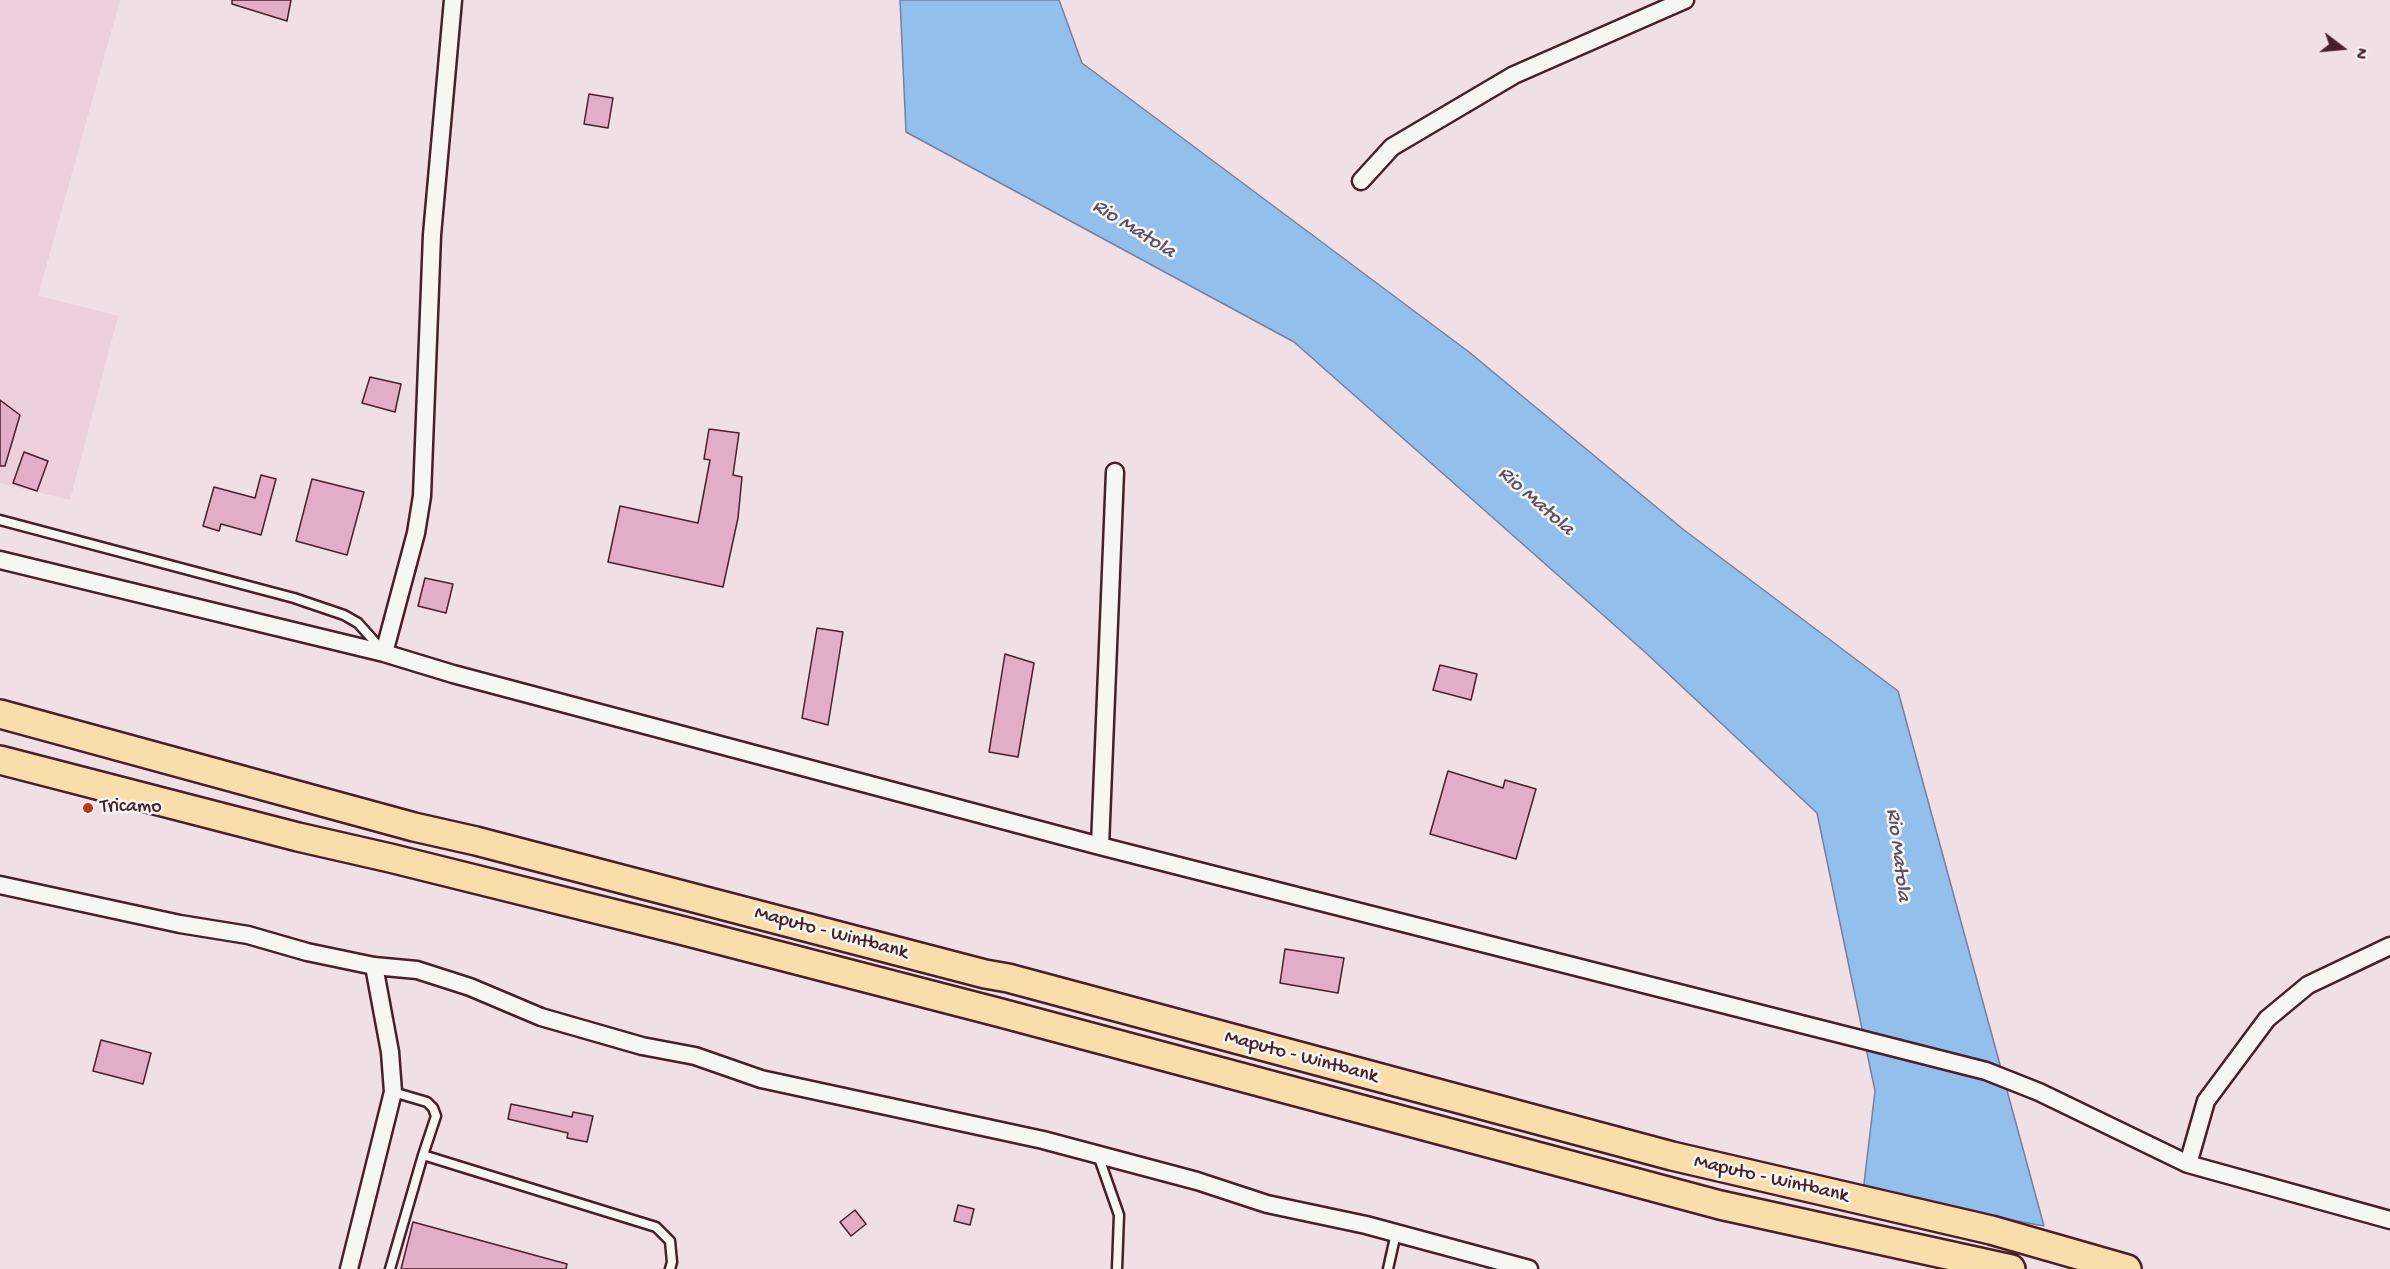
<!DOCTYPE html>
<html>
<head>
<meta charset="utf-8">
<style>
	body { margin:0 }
	#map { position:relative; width:2390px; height:1269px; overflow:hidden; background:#f0e0e5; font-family:"Gochi Hand",sans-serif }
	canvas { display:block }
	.north { position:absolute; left:2312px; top:18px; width:60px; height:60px; -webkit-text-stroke:4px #f6f6f2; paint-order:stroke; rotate:106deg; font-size:16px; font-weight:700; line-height:24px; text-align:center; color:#4a1f2b }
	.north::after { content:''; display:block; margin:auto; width:21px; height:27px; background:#4a1f2b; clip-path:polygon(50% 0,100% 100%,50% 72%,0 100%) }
</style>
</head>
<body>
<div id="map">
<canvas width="2390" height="1269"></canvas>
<div class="north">N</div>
</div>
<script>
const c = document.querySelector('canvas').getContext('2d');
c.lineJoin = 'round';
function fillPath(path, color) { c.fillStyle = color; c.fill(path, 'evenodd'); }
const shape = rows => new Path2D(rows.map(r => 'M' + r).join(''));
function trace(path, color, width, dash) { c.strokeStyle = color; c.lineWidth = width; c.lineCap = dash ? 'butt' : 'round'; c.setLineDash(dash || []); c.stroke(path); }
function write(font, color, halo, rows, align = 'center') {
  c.font = font + ' "Gochi Hand",sans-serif'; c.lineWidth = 5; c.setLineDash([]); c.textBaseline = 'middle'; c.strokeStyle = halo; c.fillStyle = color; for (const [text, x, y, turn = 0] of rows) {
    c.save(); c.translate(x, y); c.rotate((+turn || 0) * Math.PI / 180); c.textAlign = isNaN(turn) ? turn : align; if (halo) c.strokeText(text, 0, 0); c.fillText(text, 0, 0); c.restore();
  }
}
fillPath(shape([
	[0,0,120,0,38,296,118,316,70,500,0,483]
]), '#ecd1dc');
const water = shape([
	[900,0,1059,0,1082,63,1469,352,1684,530,1898,691,2044,1226,1863,1192,1875,1091,1817,813,1646,653,1294,342,906,132,900,0]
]);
fillPath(water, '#93bfec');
trace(water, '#767f9f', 1.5);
const building = shape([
	[232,0,291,0,287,21,232,4,232,0],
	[589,94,613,98,608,128,584,124,589,94],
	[370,377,401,384,395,412,362,403,370,377],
	[0,400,20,415,5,466,0,466,0,400],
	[709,429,739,433,733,475,742,477,738,518,723,587,608,562,620,506,698,523,710,460,704,459,709,429],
	[24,452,48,461,37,491,13,483,24,452],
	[261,475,276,479,261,535,221,524,219,531,203,526,214,487,255,498,261,475],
	[312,479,364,492,347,555,296,541,312,479],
	[425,578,453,584,446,613,418,606,425,578],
	[817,628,843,632,828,725,802,718,817,628],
	[1005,654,1034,663,1018,757,989,752,1005,654],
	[1440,665,1477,674,1471,700,1433,690,1440,665],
	[1448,771,1503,788,1505,780,1536,789,1516,859,1430,834,1448,771],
	[1285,949,1344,958,1338,993,1280,983,1285,949],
	[101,1040,151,1053,143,1084,93,1071,101,1040],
	[511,1104,572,1117,573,1112,593,1116,587,1142,567,1138,568,1133,508,1119,511,1104],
	[958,1205,974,1209,970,1225,954,1221,958,1205],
	[855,1210,866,1224,851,1236,840,1222,855,1210],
	[413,1222,567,1264,566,1269,401,1269,413,1222]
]);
fillPath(building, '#e2adc6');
trace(building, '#4a1f2b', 1.5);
const service = shape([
	[0,520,294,598,344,615,358,623,383,651],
	[393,1092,427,1102,433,1108,436,1116,423,1155,656,1227,670,1241,672,1262,670,1269],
	[1098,1155,1119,1215,1117,1269],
	[390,1269,423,1155],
	[1388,1269,1396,1233]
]);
const minor = shape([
	[453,0,432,235,422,496,416,533,384,653,453,674,1100,846,1986,1071,2039,1092,2188,1164,2390,1220],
	[1361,181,1392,147,1514,75,1685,0],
	[0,560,384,653],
	[1100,846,1115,472],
	[0,885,180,924,248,935,307,952,374,966,417,970,470,987,541,1017,642,1046,695,1056,761,1079,1043,1140,1197,1181,1267,1204,1366,1225,1529,1269],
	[2188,1164,2206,1101,2267,1019,2308,985,2390,946],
	[349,1269,393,1092,390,1052,374,966]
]);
const trunk = shape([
	[0,714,414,827,476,841,985,974,1008,978,1672,1156,1991,1230,2127,1269],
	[0,760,298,837,390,858,684,931,1001,1013,1720,1205,2011,1269]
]);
trace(service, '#4a1f2b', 13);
trace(minor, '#4a1f2b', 21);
trace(trunk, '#4a1f2b', 32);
trace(service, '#f6f6f2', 8);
trace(minor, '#f6f6f2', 16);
trace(trunk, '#f9deab', 27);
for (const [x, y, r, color] of [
	[88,808,6,"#c8321e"]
]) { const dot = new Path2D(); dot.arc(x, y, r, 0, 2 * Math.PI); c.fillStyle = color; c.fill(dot); trace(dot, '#f6f6f2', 2); }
write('20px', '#4a1f2b', '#f6f6f2', [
	["Tricamo",100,808]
], 'left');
write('20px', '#4a1f2b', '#f6f6f2', [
	["Maputo - Wintbank",831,934,15],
	["Maputo - Wintbank",1301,1058,15],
	["Maputo - Wintbank",1771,1180,13]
]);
write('italic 21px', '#604f65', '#f6f6f2', [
	["Rio Matola",1133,230,32],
	["Rio Matola",1535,502,41],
	["Rio Matola",1897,855,83]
]);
</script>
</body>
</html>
